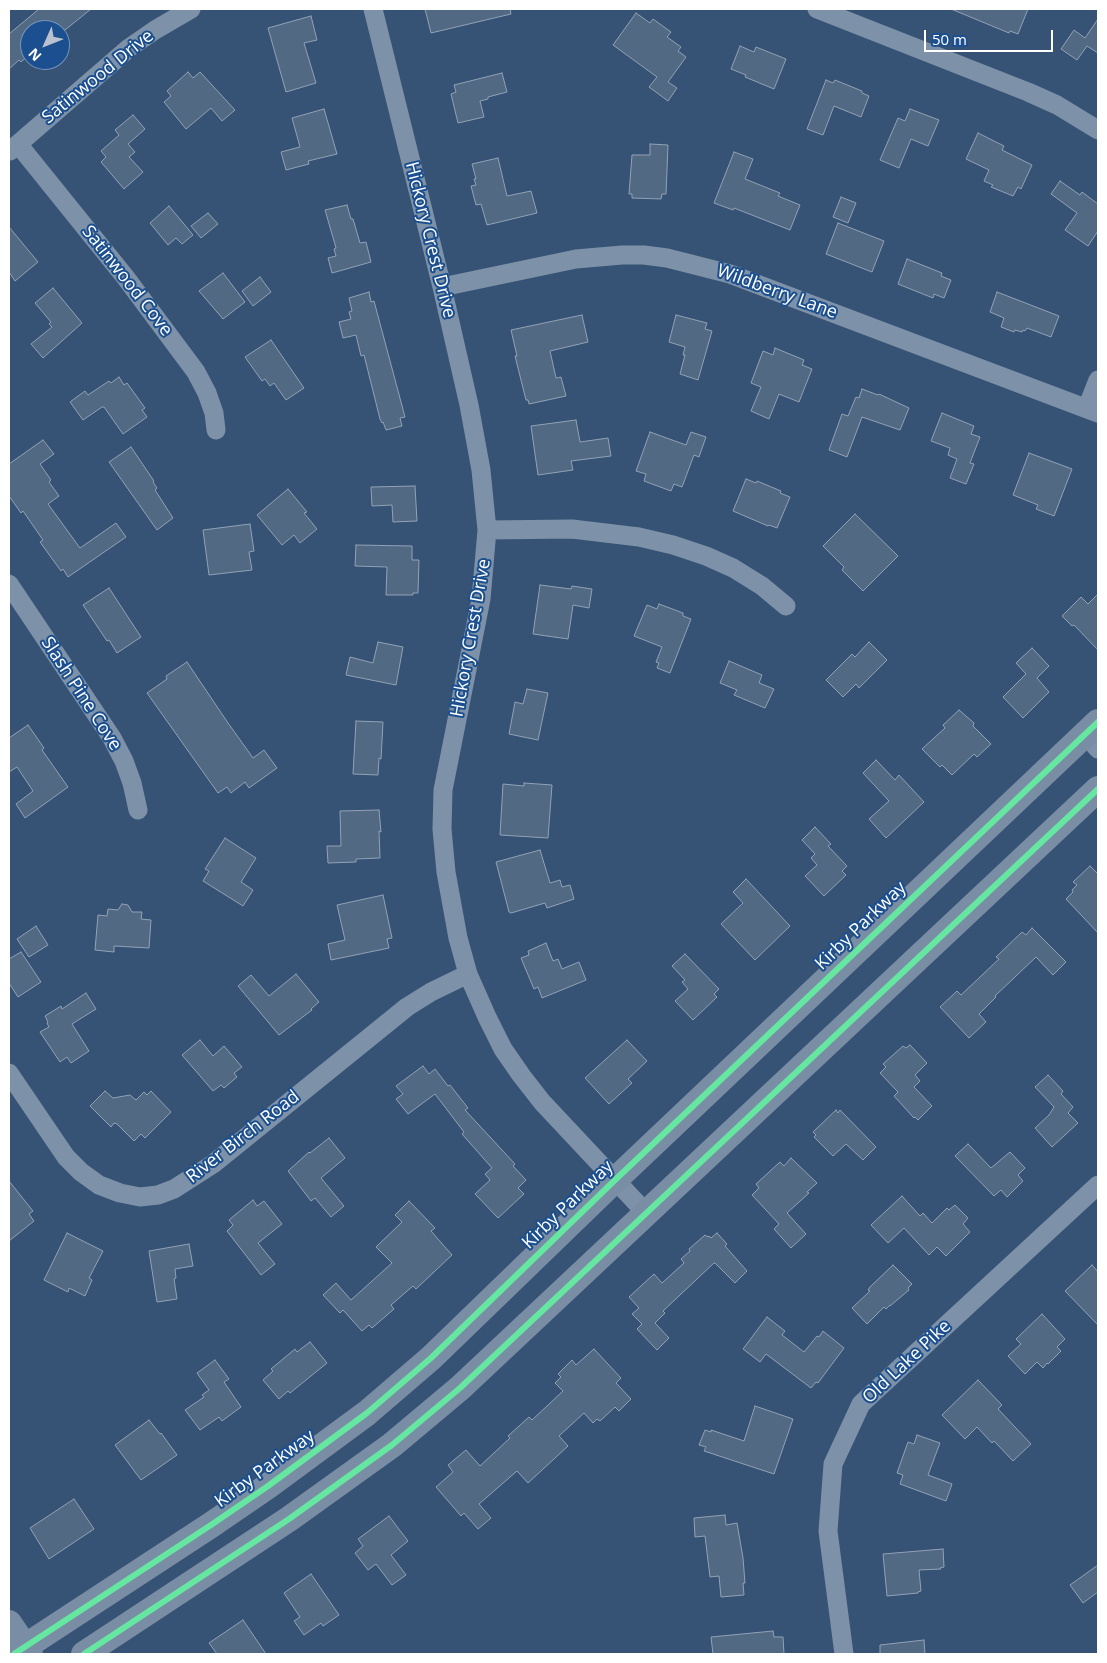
<!DOCTYPE html>
<style>
body{margin:0}
#map{position:relative;width:1107px;height:1663px;overflow:hidden;background:#365274;font-family:"Open Sans",sans-serif}
canvas{display:block}
.frame{position:absolute;inset:0;border:10px solid #fff;pointer-events:none}
.north{position:absolute;left:20px;top:20px;width:50px;height:50px;box-sizing:border-box;background:#1b4f8f;border:1px solid #7695bc;border-radius:50%;rotate:226deg;font-size:14px;font-weight:700;line-height:20px;text-align:center;color:#fff}
.north::after{content:'';display:block;margin:auto;width:18px;height:22px;background:#b9c2ce;clip-path:polygon(50% 0,100% 100%,50% 72%,0 100%)}
.scale{position:absolute;left:924px;top:30px;width:129px;height:22px;box-sizing:border-box;border:2px solid #fff;border-top:0;padding-left:6px;font-size:15px;line-height:18px;white-space:nowrap;color:#fff;-webkit-text-stroke:4px #1b4f8f;paint-order:stroke}
</style>
<div id="map">
<canvas width="1107" height="1663"></canvas>
<div class="frame"></div>
<div class="north">N</div>
<div class="scale">50 m</div>
</div>
<script>
const ctx = document.querySelector('canvas').getContext('2d');
ctx.lineJoin = 'round';
function fillPath(path, color) { ctx.fillStyle = color; ctx.fill(path, 'evenodd'); }
const shape = rows => new Path2D(rows.map(r => 'M' + r).join(''));
function trace(path, color, width, dash) { ctx.strokeStyle = color; ctx.lineWidth = width; ctx.lineCap = dash ? 'butt' : 'round'; ctx.setLineDash(dash || []); ctx.stroke(path); }
function label(font, color, halo, rows, align = 'center') {
  ctx.font = font + ' "Open Sans",sans-serif'; ctx.lineWidth = 4; ctx.setLineDash([]); ctx.textBaseline = 'middle'; ctx.strokeStyle = halo; ctx.fillStyle = color; for (const [text, x, y, turn = 0] of rows) {
    ctx.save(); ctx.translate(x, y); ctx.rotate((+turn || 0) * Math.PI / 180); ctx.textAlign = isNaN(turn) ? turn : align; if (halo) ctx.strokeText(text, 0, 0); ctx.fillText(text, 0, 0); ctx.restore();
  }
}
const building = shape([
 [39,9,91,9,65,30,30,30,30,54,21,62,19,60,9,69,9,34,39,9],
 [425,9,510,9,511,14,431,33,425,9],
 [951,9,1028,9,1018,34,1010,31,1009,33,951,9],
 [636,13,650,23,653,19,671,32,667,37,681,47,678,51,686,57,668,82,677,88,668,101,649,87,657,77,613,45,636,13],
 [311,16,317,40,304,43,316,83,286,92,268,28,311,16],
 [1098,19,1098,53,1087,46,1077,60,1061,49,1074,30,1085,38,1098,19],
 [740,46,754,52,756,47,786,59,774,89,745,77,746,75,731,69,740,46],
 [188,72,193,78,200,72,235,110,222,121,211,108,186,129,164,102,171,96,167,91,188,72],
 [502,73,507,92,488,97,488,99,480,101,484,117,458,123,451,94,456,92,454,85,502,73],
 [826,80,833,83,835,80,862,91,862,93,869,96,861,117,834,106,823,135,807,129,826,80],
 [324,109,337,154,308,161,309,164,286,170,281,152,300,147,292,118,324,109],
 [910,109,939,120,928,146,911,139,899,168,880,160,898,118,905,121,910,109],
 [133,115,145,129,128,144,135,152,129,157,143,172,124,189,101,162,106,157,101,151,119,135,115,130,133,115],
 [978,133,1004,146,1002,150,1032,165,1021,189,1018,187,1013,196,991,187,993,185,984,181,989,170,966,159,978,133],
 [650,144,668,145,666,194,662,194,661,199,632,198,632,194,629,194,632,155,650,155,650,144],
 [734,152,753,159,745,179,780,193,778,196,800,205,790,230,734,208,733,210,714,203,734,152],
 [498,158,507,196,531,191,537,213,487,225,481,204,476,205,471,186,476,185,474,179,476,179,472,164,498,158],
 [1060,181,1080,195,1082,192,1098,204,1098,231,1088,246,1065,230,1077,213,1051,194,1060,181],
 [841,197,856,203,848,223,833,217,841,197],
 [347,205,351,219,353,219,360,243,366,242,371,262,332,273,328,258,336,256,334,249,336,248,325,210,347,205],
 [169,206,193,235,182,244,176,238,168,245,150,223,169,206],
 [208,213,218,224,201,238,191,226,208,213],
 [838,223,884,241,872,272,826,254,838,223],
 [9,227,38,262,15,281,9,272,9,227],
 [907,259,942,273,941,276,951,280,944,298,934,294,933,298,898,284,907,259],
 [223,273,245,302,223,319,199,291,223,273],
 [260,277,271,292,253,306,242,291,260,277],
 [53,288,82,323,43,358,31,344,52,327,49,324,51,322,35,303,53,288],
 [369,292,371,302,374,301,405,417,400,418,402,426,386,430,383,422,382,423,380,419,364,355,361,356,356,335,343,338,339,322,351,319,349,312,352,311,349,298,369,292],
 [997,292,1059,316,1051,337,1027,328,1025,331,1023,330,1022,332,1015,330,1014,332,1001,327,1004,318,990,312,997,292],
 [582,315,588,342,550,351,556,378,561,377,566,396,529,404,528,400,526,400,515,356,517,356,511,330,582,315],
 [676,315,707,323,705,329,712,331,698,380,680,374,685,355,683,355,685,347,669,342,676,315],
 [271,340,304,388,286,400,274,383,270,386,265,379,262,381,245,357,271,340],
 [775,348,804,360,802,365,812,369,799,402,779,394,769,419,751,411,761,387,751,383,763,351,773,355,775,348],
 [119,377,124,385,127,383,145,408,142,410,147,417,123,434,104,407,102,407,83,420,70,402,85,391,88,395,109,381,111,383,119,377],
 [862,389,878,395,879,394,909,408,900,430,862,417,847,457,829,450,842,414,848,416,856,397,859,398,862,389],
 [942,413,974,426,971,434,980,437,970,463,974,464,966,484,950,478,957,459,948,455,950,448,931,441,942,413],
 [576,420,580,442,608,438,611,456,571,461,573,470,538,475,531,426,576,420],
 [650,432,686,445,691,432,706,437,699,457,694,455,682,487,674,484,671,491,644,481,646,474,636,471,650,432],
 [43,440,54,454,40,464,51,480,49,482,59,496,48,504,80,548,116,523,126,537,68,577,63,569,61,571,40,542,43,540,23,511,21,513,9,496,9,464,43,440],
 [131,447,154,481,153,482,157,488,155,490,173,518,157,530,109,462,131,447],
 [1029,453,1072,469,1054,516,1036,509,1038,505,1013,495,1029,453],
 [746,479,756,483,757,481,781,491,780,493,790,497,777,528,769,525,768,526,733,511,746,479],
 [415,486,417,521,393,522,392,505,372,506,371,487,415,486],
 [288,489,307,512,304,513,317,529,300,543,294,535,282,545,257,515,288,489],
 [855,514,898,556,863,591,842,570,844,567,823,546,855,514],
 [250,524,254,551,249,552,252,570,209,575,203,530,250,524],
 [356,545,412,546,412,560,419,560,418,593,413,593,413,595,386,595,387,567,355,566,356,545],
 [540,585,571,589,572,586,592,589,589,608,573,605,568,639,533,634,540,585],
 [109,588,141,637,117,653,109,640,107,641,83,605,109,588],
 [1098,594,1098,650,1074,625,1072,626,1062,616,1081,597,1088,604,1098,594],
 [659,604,683,613,683,616,691,619,670,673,657,668,659,663,656,662,662,647,634,636,647,605,657,609,659,604],
 [378,642,403,647,396,685,346,675,350,657,373,663,378,642],
 [869,642,887,660,859,688,856,684,843,697,826,680,852,654,855,657,869,642],
 [1032,648,1049,666,1037,678,1049,692,1023,718,1003,697,1026,674,1016,663,1032,648],
 [729,661,762,675,759,683,774,689,765,708,734,695,737,690,720,683,729,661],
 [187,662,228,723,253,758,264,750,277,768,249,788,245,782,231,793,227,787,218,793,147,693,167,679,166,676,187,662],
 [527,689,548,693,538,740,509,734,515,702,523,704,527,689],
 [959,710,974,723,973,726,991,744,977,757,974,754,952,775,942,765,940,767,922,749,945,728,943,725,959,710],
 [356,721,383,722,381,759,379,758,378,775,353,774,356,721],
 [28,725,44,748,42,750,68,787,25,818,16,804,33,791,17,767,9,772,9,738,28,725],
 [876,760,895,780,899,775,924,802,886,838,869,819,889,801,863,773,876,760],
 [524,783,552,785,548,838,500,835,503,784,524,786,524,783],
 [379,810,381,832,379,831,380,858,356,859,356,862,328,863,327,846,341,846,340,811,379,810],
 [815,827,831,844,828,846,847,866,842,871,846,875,824,896,805,876,817,865,811,858,815,854,802,840,815,827],
 [225,838,256,858,241,882,253,890,243,906,203,881,209,871,205,869,225,838],
 [540,850,550,883,560,880,562,887,570,885,574,899,547,908,545,903,511,913,509,912,496,862,540,850],
 [1090,866,1098,874,1098,933,1066,899,1073,892,1072,890,1077,885,1073,882,1090,866],
 [746,879,790,926,755,960,721,924,743,903,733,892,746,879],
 [383,895,392,938,387,939,389,948,331,960,328,944,345,940,337,905,383,895],
 [122,904,128,905,132,912,142,912,141,919,151,920,149,948,114,946,114,952,95,950,98,915,107,916,108,909,118,910,122,904],
 [36,926,48,945,29,957,17,939,36,926],
 [1032,928,1066,962,1053,975,1036,957,995,996,996,997,979,1014,986,1022,969,1038,940,1007,957,991,961,995,999,959,996,957,1022,932,1026,935,1032,928],
 [546,943,553,961,558,959,562,969,579,962,586,980,542,998,538,987,534,989,521,958,529,955,528,951,546,943],
 [21,952,41,982,18,997,9,983,9,959,21,952],
 [685,954,719,989,714,994,717,997,693,1020,675,1001,688,989,682,982,685,980,672,966,685,954],
 [296,974,319,1002,311,1009,312,1010,279,1035,238,986,251,975,269,996,296,974],
 [86,993,96,1009,72,1024,89,1051,71,1063,67,1057,60,1062,40,1032,49,1027,47,1023,48,1022,45,1016,61,1006,62,1009,86,993],
 [200,1040,213,1056,224,1046,242,1067,234,1073,237,1077,224,1088,221,1085,213,1091,182,1055,200,1040],
 [627,1040,647,1061,628,1079,632,1083,609,1104,585,1078,627,1040],
 [910,1045,927,1063,915,1075,920,1081,914,1087,932,1106,918,1120,915,1117,914,1118,894,1096,898,1092,880,1073,886,1067,883,1064,903,1046,906,1048,910,1045],
 [423,1066,429,1074,435,1069,448,1086,450,1085,468,1108,465,1110,515,1164,513,1166,526,1180,518,1188,524,1194,498,1218,475,1194,490,1180,485,1174,492,1168,462,1134,464,1132,435,1094,408,1114,396,1099,403,1094,396,1086,423,1066],
 [1048,1075,1063,1091,1061,1094,1073,1107,1068,1113,1078,1123,1052,1147,1035,1128,1049,1115,1054,1107,1035,1087,1048,1075],
 [105,1091,113,1098,130,1095,136,1100,144,1092,147,1095,151,1091,171,1112,145,1138,141,1134,134,1141,117,1124,114,1123,111,1127,90,1106,105,1091],
 [836,1110,838,1113,840,1110,876,1147,863,1160,846,1144,833,1156,814,1137,816,1135,813,1132,836,1110],
 [329,1138,345,1158,321,1178,344,1206,331,1217,315,1198,311,1201,288,1171,309,1152,310,1153,329,1138],
 [968,1144,991,1168,1010,1152,1025,1168,1018,1175,1023,1181,1007,1197,1001,1190,994,1196,955,1156,968,1144],
 [791,1158,817,1183,807,1192,809,1193,787,1213,806,1234,791,1248,774,1229,779,1224,752,1195,759,1188,756,1184,780,1162,784,1166,791,1158],
 [9,1181,33,1211,29,1214,34,1221,9,1241,9,1181],
 [902,1196,920,1216,923,1213,932,1223,947,1208,949,1210,955,1205,968,1218,963,1224,970,1232,946,1256,937,1247,929,1255,904,1228,888,1243,871,1225,902,1196],
 [253,1200,257,1206,264,1201,282,1224,258,1243,275,1264,261,1275,227,1231,233,1225,229,1220,253,1200],
 [409,1201,435,1228,431,1231,452,1255,416,1289,413,1286,391,1305,394,1309,372,1328,369,1325,362,1331,343,1310,340,1313,323,1295,336,1283,351,1300,392,1263,376,1247,402,1222,395,1215,409,1201],
 [67,1233,103,1251,89,1278,92,1280,85,1296,69,1288,68,1292,44,1280,67,1233],
 [717,1233,727,1244,725,1246,733,1255,747,1271,735,1283,715,1263,714,1263,663,1311,665,1313,655,1323,669,1338,657,1350,637,1329,642,1324,632,1314,639,1308,629,1297,654,1274,662,1283,684,1263,681,1259,690,1251,689,1249,705,1235,708,1237,709,1236,711,1238,717,1233],
 [189,1244,193,1266,175,1269,176,1278,174,1279,177,1299,157,1302,149,1251,189,1244],
 [893,1265,912,1284,908,1288,909,1290,890,1306,890,1305,886,1309,884,1307,867,1324,852,1308,870,1291,868,1290,870,1287,893,1265],
 [1092,1265,1098,1272,1098,1325,1065,1291,1092,1265],
 [1042,1314,1065,1339,1057,1347,1061,1351,1048,1364,1047,1363,1043,1368,1037,1362,1025,1374,1008,1356,1021,1344,1016,1339,1042,1314],
 [767,1317,785,1331,782,1335,804,1352,817,1336,819,1337,823,1331,844,1348,818,1383,816,1382,811,1388,766,1354,760,1362,743,1349,767,1317],
 [310,1342,327,1363,290,1393,288,1391,279,1399,263,1380,273,1371,271,1369,295,1349,297,1352,310,1342],
 [594,1349,621,1378,616,1383,631,1399,619,1411,615,1407,600,1421,597,1419,593,1423,584,1413,559,1436,568,1446,528,1483,517,1471,479,1504,491,1518,478,1529,464,1513,461,1516,436,1487,453,1472,448,1465,466,1450,480,1466,510,1438,508,1436,529,1417,532,1420,563,1391,555,1383,561,1377,558,1374,572,1360,576,1365,594,1349],
 [215,1360,229,1379,224,1382,241,1407,222,1421,219,1417,200,1430,185,1410,204,1397,202,1395,209,1390,197,1373,215,1360],
 [978,1380,1002,1405,998,1409,1031,1444,1013,1461,994,1441,992,1443,977,1427,965,1439,942,1415,978,1380],
 [755,1406,793,1419,774,1474,704,1451,706,1447,699,1445,705,1430,711,1432,711,1430,744,1441,755,1406],
 [149,1420,160,1434,161,1433,177,1455,141,1480,115,1445,149,1420],
 [917,1435,940,1443,928,1475,952,1484,946,1501,900,1484,903,1475,897,1473,908,1442,914,1444,917,1435],
 [74,1499,94,1529,49,1559,30,1528,74,1499],
 [725,1515,726,1525,737,1523,743,1558,745,1583,743,1583,744,1595,721,1597,719,1576,710,1577,705,1536,695,1537,694,1518,725,1515],
 [389,1516,408,1541,391,1555,406,1575,392,1585,376,1564,368,1570,355,1553,363,1546,358,1539,389,1516],
 [943,1549,944,1567,940,1568,941,1569,919,1570,921,1591,918,1592,918,1593,887,1596,883,1554,943,1549],
 [1098,1565,1098,1592,1083,1603,1070,1585,1098,1565],
 [311,1574,339,1615,323,1626,321,1623,304,1635,294,1621,300,1617,284,1593,311,1574],
 [243,1620,266,1654,217,1654,209,1643,243,1620],
 [773,1631,774,1637,783,1637,784,1654,713,1654,711,1637,773,1631],
 [924,1640,925,1654,880,1654,880,1645,924,1640]
]);
const minor = shape([
 [373,9,442,287,469,405,481,470,487,530,481,599,443,790,442,829,446,872,458,938,468,974,487,1017,503,1049,521,1075,542,1102,647,1214],
 [817,9,1028,92,1057,105,1098,130],
 [18,144,126,278,196,372,207,393,214,413,216,430],
 [10,151,129,48,155,30,191,9],
 [442,287,576,259,622,255,644,255,667,258,730,274,1098,413],
 [1087,408,1098,380],
 [487,530,572,529,639,537,673,545,706,556,733,568,762,586,786,606],
 [9,584,112,738,124,761,132,783,138,810],
 [1085,734,1098,749],
 [9,1073,66,1157,81,1172,99,1185,120,1193,140,1197,158,1195,174,1189,213,1164,407,1007,431,992,468,974],
 [844,1654,828,1531,833,1464,861,1404,1098,1185]
]);
const secondary = shape([
 [9,1623,30,1654],
 [14,1654,211,1525,268,1486,367,1413,431,1358,615,1180,1098,722],
 [84,1654,289,1519,392,1445,460,1388,1098,789]
]);
const cycleway = shape([
 [14,1654,211,1525,268,1486,367,1413,431,1358,615,1180,1098,722],
 [84,1654,289,1519,392,1445,460,1388,1098,789]
]);
const streetNames = [
 ["Satinwood Drive",98,77,-39],
 ["Hickory Crest Drive",430,240,76],
 ["Satinwood Cove",127,281,52],
 ["Wildberry Lane",777,292,20],
 ["Hickory Crest Drive",471,638,-80],
 ["Slash Pine Cove",81,694,57],
 ["Kirby Parkway",861,926,-44],
 ["River Birch Road",243,1137,-38],
 ["Kirby Parkway",568,1205,-44],
 ["Old Lake Pike",907,1362,-43],
 ["Kirby Parkway",265,1469,-36]
];
fillPath(building, '#526984');
trace(building, '#92a2b6', 1);
trace(minor, '#7d92a8', 19);
trace(secondary, '#798da4', 26);
trace(cycleway, '#66e7a1', 6);
label('18px', '#fff', '#1b4f8f', streetNames);
</script>
